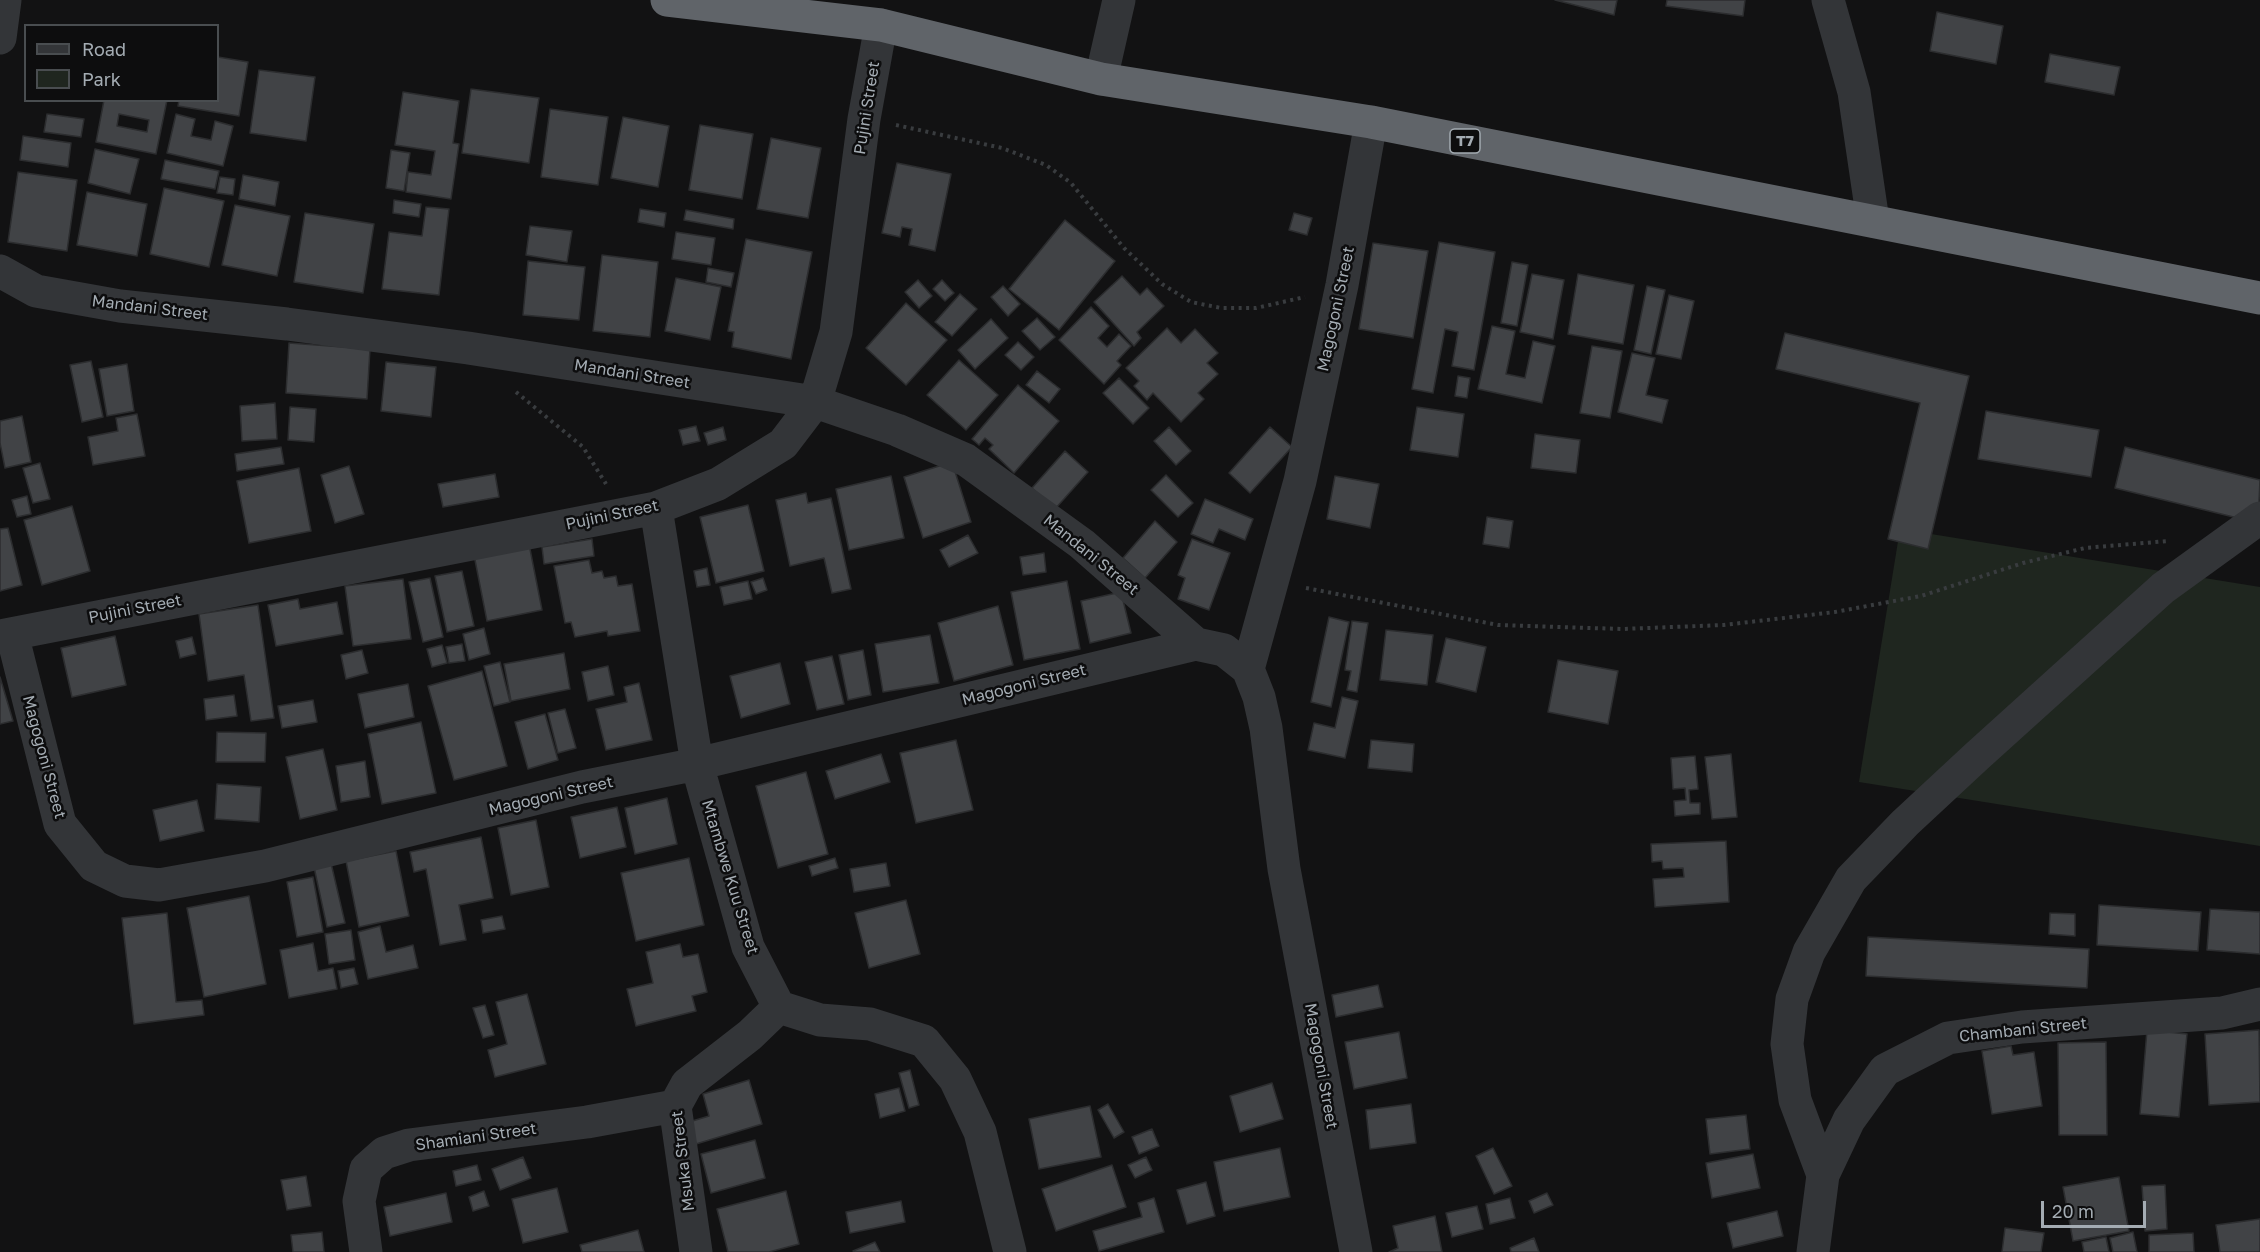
<!DOCTYPE html>
<style>
body{margin:0}
#map{position:relative;width:2260px;height:1252px;overflow:hidden;background:#121213;font-family:"Golos Text",sans-serif}
canvas{display:block}
.legend{position:absolute;left:24px;top:24px;width:195px;height:78px;box-sizing:border-box;background:#0d0d0e;border:2px solid #494d50;margin:0;padding:8px 10px;list-style:none;font-size:18px;color:#a4acb3}
.legend li{display:flex;align-items:center;gap:12px;height:30px}
.legend b{width:30px;border:2px solid #494d50}
.scale{position:absolute;left:2041px;top:1201px;width:105px;height:27px;box-sizing:border-box;border:3px solid #a4acb3;border-top:0;padding-left:8px;font-size:18px;line-height:21px;white-space:nowrap;color:#a4acb3;-webkit-text-stroke:4px #0d0d0e;paint-order:stroke}
</style>
<div id="map">
<canvas width="2260" height="1252"></canvas>
<ul class="legend">
<li><b style="height:8px;background:#333538"></b>Road</li>
<li><b style="height:16px;background:#1f261f"></b>Park</li>
</ul>
<div class="scale">20 m</div>
</div>
<script>
const ctx = document.querySelector('canvas').getContext('2d');
ctx.lineJoin = 'round';
function fillPath(path, color) { ctx.fillStyle = color; ctx.fill(path, 'evenodd'); }
const shape = rows => new Path2D(rows.map(r => 'M' + r).join(''));
function trace(path, color, width, dash) { ctx.strokeStyle = color; ctx.lineWidth = width; ctx.lineCap = dash ? 'butt' : 'round'; ctx.setLineDash(dash || []); ctx.stroke(path); }
function label(font, color, halo, rows, align = 'center') {
  ctx.font = font + ' "Golos Text",sans-serif'; ctx.lineWidth = 5; ctx.setLineDash([]); ctx.textBaseline = 'middle'; ctx.strokeStyle = halo; ctx.fillStyle = color; for (const [text, x, y, turn = 0] of rows) {
    ctx.save(); ctx.translate(x, y); ctx.rotate((+turn || 0) * Math.PI / 180); ctx.textAlign = isNaN(turn) ? turn : align; if (halo) ctx.strokeText(text, 0, 0); ctx.fillText(text, 0, 0); ctx.restore();
  }
}
const green = shape([
 [1900,529,2260,587,2260,846,1859,782]
]);
const building = shape([
 [1555,0,1617,0,1614,15,1555,0],
 [1667,0,1745,0,1743,16,1666,6,1667,0],
 [1937,12,2003,26,1996,64,1930,51,1937,12],
 [2050,54,2120,67,2114,95,2045,82,2050,54],
 [218,57,248,62,239,116,178,106,179,100,218,100,218,57],
 [259,70,315,77,306,141,250,133,259,70],
 [471,89,539,98,529,163,462,153,471,89],
 [403,92,459,101,453,143,459,144,451,199,406,192,408,172,431,175,435,151,395,145,403,92],
 [104,100,167,100,156,154,96,142,104,100],
 [119,114,149,120,147,132,117,126,119,114],
 [550,109,608,117,598,185,541,177,550,109],
 [47,114,84,119,81,137,44,132,47,114],
 [176,114,195,119,191,136,211,140,215,121,233,126,223,166,167,153,176,114],
 [623,117,669,126,658,187,611,178,623,117],
 [700,125,753,134,742,199,689,190,700,125],
 [23,136,71,143,68,167,20,160,23,136],
 [771,138,821,148,808,218,757,209,771,138],
 [95,149,139,159,130,194,88,183,95,149],
 [391,150,410,153,404,191,386,188,391,150],
 [165,160,219,171,215,189,161,179,165,160],
 [897,163,951,174,935,251,909,245,912,229,902,227,900,237,882,233,897,163],
 [18,172,77,180,67,251,8,242,18,172],
 [243,175,279,182,275,206,239,199,243,175],
 [220,177,235,179,233,195,217,193,220,177],
 [164,188,224,201,209,267,150,254,164,188],
 [87,192,147,204,137,256,77,245,87,192],
 [394,200,421,204,419,217,393,213,394,200],
 [235,205,290,216,277,276,222,265,235,205],
 [426,207,449,209,439,295,382,289,389,232,422,236,426,207],
 [640,209,666,213,664,227,638,222,640,209],
 [686,210,734,219,733,229,684,220,686,210],
 [305,213,374,224,363,293,294,282,305,213],
 [1294,213,1312,218,1307,235,1289,230,1294,213],
 [1065,220,1115,261,1059,330,1009,289,1065,220],
 [530,226,572,231,567,262,526,255,530,226],
 [676,232,715,238,711,265,672,259,676,232],
 [746,239,812,252,791,359,732,347,734,332,728,331,746,239],
 [1439,242,1495,252,1474,370,1452,366,1458,332,1445,329,1433,393,1412,389,1439,242],
 [1373,243,1428,251,1413,338,1359,329,1373,243],
 [602,255,658,262,650,337,593,331,602,255],
 [528,261,585,267,579,320,523,315,528,261],
 [1512,262,1528,265,1517,326,1501,323,1512,262],
 [708,268,734,273,731,287,706,282,708,268],
 [1532,274,1564,280,1553,339,1520,332,1532,274],
 [1578,274,1634,285,1623,344,1568,334,1578,274],
 [1122,276,1140,295,1147,288,1164,306,1137,332,1141,338,1134,346,1094,302,1122,276],
 [676,278,721,287,710,340,665,331,676,278],
 [918,280,932,296,919,308,905,292,918,280],
 [942,280,954,293,945,301,933,289,942,280],
 [1003,286,1020,304,1008,316,991,297,1003,286],
 [1647,286,1665,290,1651,354,1634,350,1647,286],
 [960,294,977,309,952,336,935,322,960,294],
 [1669,295,1694,301,1681,359,1656,354,1669,295],
 [906,303,947,340,906,385,866,348,906,303],
 [1091,307,1109,326,1098,338,1107,347,1119,334,1131,346,1117,361,1121,365,1104,384,1059,340,1091,307],
 [1037,318,1055,337,1040,350,1022,331,1037,318],
 [991,319,1008,338,975,369,958,350,991,319],
 [1492,326,1515,331,1506,374,1525,378,1533,341,1555,346,1542,403,1478,389,1492,326],
 [1167,328,1181,343,1195,329,1218,353,1207,363,1218,374,1198,393,1204,399,1181,422,1153,393,1147,400,1134,386,1139,381,1126,368,1167,328],
 [1785,333,1969,376,1928,549,1888,539,1920,403,1776,369,1785,333],
 [1018,342,1034,357,1021,370,1005,355,1018,342],
 [289,343,370,349,367,399,286,393,289,343],
 [1592,346,1622,351,1610,418,1580,413,1592,346],
 [1632,353,1655,358,1646,395,1668,400,1662,423,1618,412,1632,353],
 [959,360,998,395,966,430,927,395,959,360],
 [91,361,103,417,82,422,70,365,91,361],
 [386,362,436,367,431,417,381,411,386,362],
 [127,364,134,411,107,416,99,369,127,364],
 [1037,371,1060,389,1049,403,1026,385,1037,371],
 [1458,376,1470,378,1467,398,1455,396,1458,376],
 [1119,378,1149,408,1133,424,1103,393,1119,378],
 [1018,385,1059,421,1014,473,989,449,993,445,985,438,979,445,972,439,1018,385],
 [275,403,277,439,242,441,240,406,275,403],
 [290,407,316,409,314,442,288,440,290,407],
 [1417,407,1464,414,1458,457,1410,450,1417,407],
 [1986,411,2099,430,2091,477,1978,459,1986,411],
 [137,414,145,456,93,465,88,437,118,431,116,418,137,414],
 [22,416,31,462,5,468,0,443,0,421,22,416],
 [696,426,700,441,683,445,679,430,696,426],
 [723,427,726,440,708,445,704,433,723,427],
 [1169,427,1191,451,1176,465,1154,441,1169,427],
 [1270,427,1292,447,1250,493,1229,473,1270,427],
 [1535,434,1580,440,1576,473,1531,468,1535,434],
 [281,447,284,464,237,471,235,454,281,447],
 [2125,447,2260,480,2258,523,2115,488,2125,447],
 [1065,451,1088,472,1055,509,1032,488,1065,451],
 [952,462,971,522,923,538,904,477,952,462],
 [40,463,50,499,33,503,23,468,40,463],
 [349,466,364,514,335,523,321,475,349,466],
 [299,468,311,531,249,543,237,481,299,468],
 [495,474,499,497,443,507,438,484,495,474],
 [1166,475,1193,503,1178,517,1151,490,1166,475],
 [891,476,904,538,849,550,836,489,891,476],
 [1335,476,1379,484,1370,528,1327,519,1335,476],
 [806,493,808,503,831,498,851,589,832,593,824,558,790,566,776,500,806,493],
 [27,496,31,514,17,517,12,500,27,496],
 [1205,499,1253,519,1245,540,1219,529,1213,543,1191,534,1205,499],
 [748,505,764,571,716,583,700,517,748,505],
 [72,506,90,571,42,585,24,520,72,506],
 [1487,517,1513,521,1509,548,1483,544,1487,517],
 [1155,521,1177,542,1145,578,1123,558,1155,521],
 [8,528,22,585,0,591,0,529,8,528],
 [968,535,978,553,949,567,940,550,968,535],
 [592,539,594,556,544,564,542,547,592,539],
 [1192,539,1230,553,1209,610,1178,599,1185,578,1178,575,1192,539],
 [529,544,542,610,487,621,474,555,529,544],
 [1044,553,1046,572,1023,575,1020,557,1044,553],
 [589,560,592,573,602,571,604,578,616,576,618,586,632,584,640,631,608,636,607,631,575,637,571,622,565,623,554,566,589,560],
 [707,568,710,585,697,587,694,571,707,568],
 [462,571,474,626,447,632,435,576,462,571],
 [430,578,443,637,423,642,409,582,430,578],
 [763,578,767,590,756,594,751,582,763,578],
 [403,579,411,639,353,646,345,586,403,579],
 [748,581,752,599,724,605,720,587,748,581],
 [1067,581,1080,649,1024,660,1011,592,1067,581],
 [1121,592,1131,633,1090,643,1081,601,1121,592],
 [298,599,300,609,337,602,343,634,276,646,268,605,298,599],
 [258,605,274,718,251,721,244,675,208,681,199,614,258,605],
 [998,606,1013,665,954,681,938,623,998,606],
 [1329,617,1349,622,1331,707,1311,702,1329,617],
 [1352,621,1368,623,1357,692,1347,690,1351,671,1345,670,1352,621],
 [484,628,490,654,469,660,463,634,484,628],
 [1386,630,1433,635,1427,685,1380,680,1386,630],
 [930,635,939,683,883,692,875,644,930,635],
 [115,636,126,685,72,697,61,648,115,636],
 [192,637,196,654,180,658,176,641,192,637],
 [1446,638,1486,647,1476,692,1436,682,1446,638],
 [462,644,465,661,449,663,446,647,462,644],
 [442,645,447,663,432,667,427,649,442,645],
 [362,650,368,673,346,679,341,655,362,650],
 [863,650,871,695,848,700,839,655,863,650],
 [564,653,570,689,511,701,504,664,564,653],
 [832,656,844,704,817,710,805,662,832,656],
 [1558,660,1618,671,1608,724,1548,712,1558,660],
 [500,662,510,702,494,706,484,666,500,662],
 [780,663,790,704,741,718,730,676,780,663],
 [608,666,614,695,588,701,582,672,608,666],
 [482,671,507,766,454,780,428,686,482,671],
 [0,677,13,721,0,724,0,677],
 [639,683,652,740,606,750,596,709,627,702,624,687,639,683],
 [408,684,414,717,365,728,358,694,408,684],
 [234,695,237,716,206,720,204,699,234,695],
 [1342,697,1358,701,1345,758,1308,750,1314,723,1335,728,1342,697],
 [313,700,317,722,282,728,278,706,313,700],
 [565,709,576,748,558,753,548,713,565,709],
 [545,714,558,760,528,769,515,722,545,714],
 [421,722,436,793,382,804,368,734,421,722],
 [217,732,266,733,265,762,216,762,217,732],
 [956,740,973,810,916,823,900,753,956,740],
 [1371,740,1414,744,1412,772,1368,768,1371,740],
 [323,749,337,810,300,819,286,757,323,749],
 [881,754,890,782,835,799,826,771,881,754],
 [1731,754,1737,817,1712,819,1705,757,1731,754],
 [1695,756,1698,789,1689,790,1690,803,1700,803,1700,814,1675,816,1674,801,1686,800,1685,788,1673,789,1671,758,1695,756],
 [365,761,370,797,341,802,336,766,365,761],
 [806,772,828,854,778,868,756,786,806,772],
 [217,784,261,787,259,822,215,819,217,784],
 [667,798,677,844,635,854,625,808,667,798],
 [197,800,204,831,160,841,153,810,197,800],
 [617,807,626,847,580,858,571,817,617,807],
 [536,820,549,887,511,895,498,828,536,820],
 [481,837,493,898,459,905,466,940,440,945,426,869,414,872,410,852,481,837],
 [1726,841,1729,902,1655,907,1653,879,1684,877,1683,868,1663,869,1662,861,1652,862,1651,844,1726,841],
 [396,851,409,916,359,927,346,861,396,851],
 [689,858,704,925,636,941,621,873,689,858],
 [835,858,838,868,812,876,809,866,835,858],
 [331,863,345,923,327,927,314,867,331,863],
 [886,863,890,886,854,892,850,869,886,863],
 [313,877,323,932,297,937,287,882,313,877],
 [249,896,266,984,204,997,187,908,249,896],
 [906,900,920,954,869,968,855,913,906,900],
 [2099,905,2201,912,2198,951,2097,945,2099,905],
 [2210,909,2260,912,2260,954,2207,950,2210,909],
 [167,913,176,1002,202,1000,204,1015,134,1024,122,918,167,913],
 [2050,913,2075,914,2075,936,2049,934,2050,913],
 [502,916,505,929,483,933,481,920,502,916],
 [380,926,386,952,413,945,418,968,368,979,358,932,380,926],
 [351,930,355,960,329,964,325,934,351,930],
 [1868,937,2089,949,2087,988,1866,976,1868,937],
 [313,943,318,971,333,968,337,989,289,998,280,950,313,943],
 [680,944,683,957,698,954,707,992,692,996,696,1011,636,1026,627,989,653,983,646,952,680,944],
 [354,968,358,984,341,988,338,971,354,968],
 [1378,985,1383,1007,1336,1017,1332,995,1378,985],
 [527,994,546,1064,495,1077,488,1050,507,1044,496,1002,527,994],
 [485,1005,494,1035,483,1038,473,1008,485,1005],
 [2147,1030,2187,1034,2179,1117,2140,1114,2147,1030],
 [2259,1030,2260,1102,2209,1105,2205,1034,2259,1030],
 [1399,1032,1407,1078,1354,1089,1345,1042,1399,1032],
 [2106,1042,2107,1135,2059,1135,2058,1043,2106,1042],
 [2011,1046,2013,1055,2034,1052,2042,1106,1992,1114,1982,1051,2011,1046],
 [910,1070,919,1105,909,1108,899,1073,910,1070],
 [749,1080,762,1124,696,1144,689,1122,709,1116,703,1094,749,1080],
 [1272,1083,1283,1119,1240,1132,1230,1096,1272,1083],
 [899,1088,905,1111,880,1118,875,1094,899,1088],
 [1108,1104,1124,1132,1114,1138,1098,1110,1108,1104],
 [1411,1104,1416,1143,1370,1149,1366,1110,1411,1104],
 [1090,1106,1101,1157,1039,1169,1029,1119,1090,1106],
 [1746,1115,1750,1149,1710,1154,1706,1119,1746,1115],
 [1152,1129,1159,1146,1139,1154,1132,1137,1152,1129],
 [755,1140,765,1178,711,1193,701,1154,755,1140],
 [1280,1148,1290,1197,1224,1211,1214,1162,1280,1148],
 [1493,1148,1512,1186,1494,1194,1476,1156,1493,1148],
 [1753,1154,1760,1188,1712,1198,1706,1163,1753,1154],
 [523,1157,531,1178,500,1190,492,1169,523,1157],
 [1146,1157,1152,1170,1135,1178,1128,1165,1146,1157],
 [477,1165,481,1180,456,1186,453,1171,477,1165],
 [1112,1165,1126,1207,1056,1231,1042,1189,1112,1165],
 [306,1176,311,1206,287,1210,281,1180,306,1176],
 [2119,1177,2129,1231,2073,1241,2063,1187,2119,1177],
 [1206,1182,1215,1216,1187,1224,1177,1190,1206,1182],
 [2165,1185,2167,1229,2145,1231,2142,1186,2165,1185],
 [557,1188,568,1232,523,1243,512,1199,557,1188],
 [484,1191,489,1206,473,1211,469,1197,484,1191],
 [786,1191,799,1244,769,1252,728,1252,717,1209,786,1191],
 [446,1193,452,1222,390,1236,384,1207,446,1193],
 [1547,1193,1553,1205,1534,1213,1529,1201,1547,1193],
 [1154,1198,1164,1232,1099,1251,1093,1231,1142,1217,1138,1203,1154,1198],
 [1510,1198,1515,1218,1490,1224,1486,1204,1510,1198],
 [901,1201,905,1222,850,1233,846,1212,901,1201],
 [1477,1206,1483,1229,1452,1237,1446,1213,1477,1206],
 [1777,1211,1783,1236,1733,1248,1727,1223,1777,1211],
 [1435,1216,1442,1252,1389,1252,1398,1248,1393,1226,1435,1216],
 [2260,1219,2260,1252,2220,1252,2216,1225,2260,1219],
 [2005,1228,2044,1233,2041,1252,2002,1252,2005,1228],
 [638,1230,644,1252,582,1252,580,1245,638,1230],
 [322,1232,324,1252,293,1252,291,1235,322,1232],
 [2133,1232,2137,1252,2113,1252,2110,1238,2133,1232],
 [2193,1233,2194,1252,2149,1252,2149,1235,2193,1233],
 [2106,1237,2109,1252,2084,1252,2082,1242,2106,1237],
 [1534,1238,1539,1252,1511,1252,1510,1248,1534,1238],
 [875,1242,880,1252,854,1252,853,1251,875,1242]
]);
const path = shape([
 [896,125,1002,148,1046,165,1071,183,1124,248,1162,284,1191,302,1221,308,1256,308,1305,297],
 [516,392,583,447,606,484],
 [1306,588,1498,625,1622,629,1724,625,1835,612,1921,596,2023,563,2085,548,2168,541]
]);
const minor = shape([
 [1828,0,1854,92,1873,221],
 [0,38,5,0],
 [1101,79,1119,0],
 [0,271,36,291,120,306,287,324,468,348,815,402,897,430,966,460,1082,544,1196,644],
 [656,508,697,764,748,947,779,1007,820,1020,870,1024,924,1041,955,1079,980,1132,1010,1252],
 [12,634,60,824,94,866,125,881,159,885,265,866,582,787,697,764,1196,644,1224,650,1248,669,1259,697,1266,728,1284,869,1356,1252],
 [0,636,656,508,718,484,783,444,815,402,836,332,864,119,881,25],
 [1248,669,1300,481,1342,285,1371,122],
 [1823,1175,1795,1100,1787,1044,1792,999,1809,952,1851,879,1905,823,1976,757,2163,588,2260,518],
 [366,1252,359,1201,366,1169,384,1153,409,1145,587,1122,675,1106],
 [696,1252,675,1106,687,1084,750,1035,779,1007],
 [1813,1252,1823,1175,1849,1120,1885,1070,1948,1038,2022,1027,2222,1013,2260,1004]
]);
const highway = shape([
 [667,0,881,25,1101,79,1371,122,2260,298]
]);
const shields = [
 [1465,141,30]
];
const shieldNames = [
 ["T7",1465,141]
];
const streetNames = [
 ["Pujini Street",867,108,-81],
 ["Mandani Street",150,308,7],
 ["Magogoni Street",1336,309,-78],
 ["Mandani Street",632,374,9],
 ["Pujini Street",612,515,-12],
 ["Mandani Street",1091,555,39],
 ["Pujini Street",135,609,-11],
 ["Magogoni Street",1024,685,-14],
 ["Magogoni Street",44,757,75],
 ["Magogoni Street",551,796,-13],
 ["Mtambwe Kuu Street",730,877,73],
 ["Chambani Street",2023,1030,-6],
 ["Magogoni Street",1321,1066,80],
 ["Shamiani Street",476,1137,-8],
 ["Msuka Street",683,1161,-97]
];
fillPath(green, '#1f261f');
fillPath(building, '#414346');
trace(building, '#2c2d2f', 1.5);
trace(path, '#393c3f', 4, [3, 4.5]);
trace(minor, '#333538', 33);
trace(highway, '#606469', 33);
for (const [x, y, w] of shields) { const box = new Path2D(); box.roundRect(x - w / 2, y - 12, w, 24, 4.5); ctx.fillStyle = '#0d0d0e'; ctx.fill(box); trace(box, '#a4acb3', 1.5); }
label('bold 15px', '#a4acb3', null, shieldNames);
label('16px', '#a4acb3', '#0d0d0e', streetNames);
</script>
